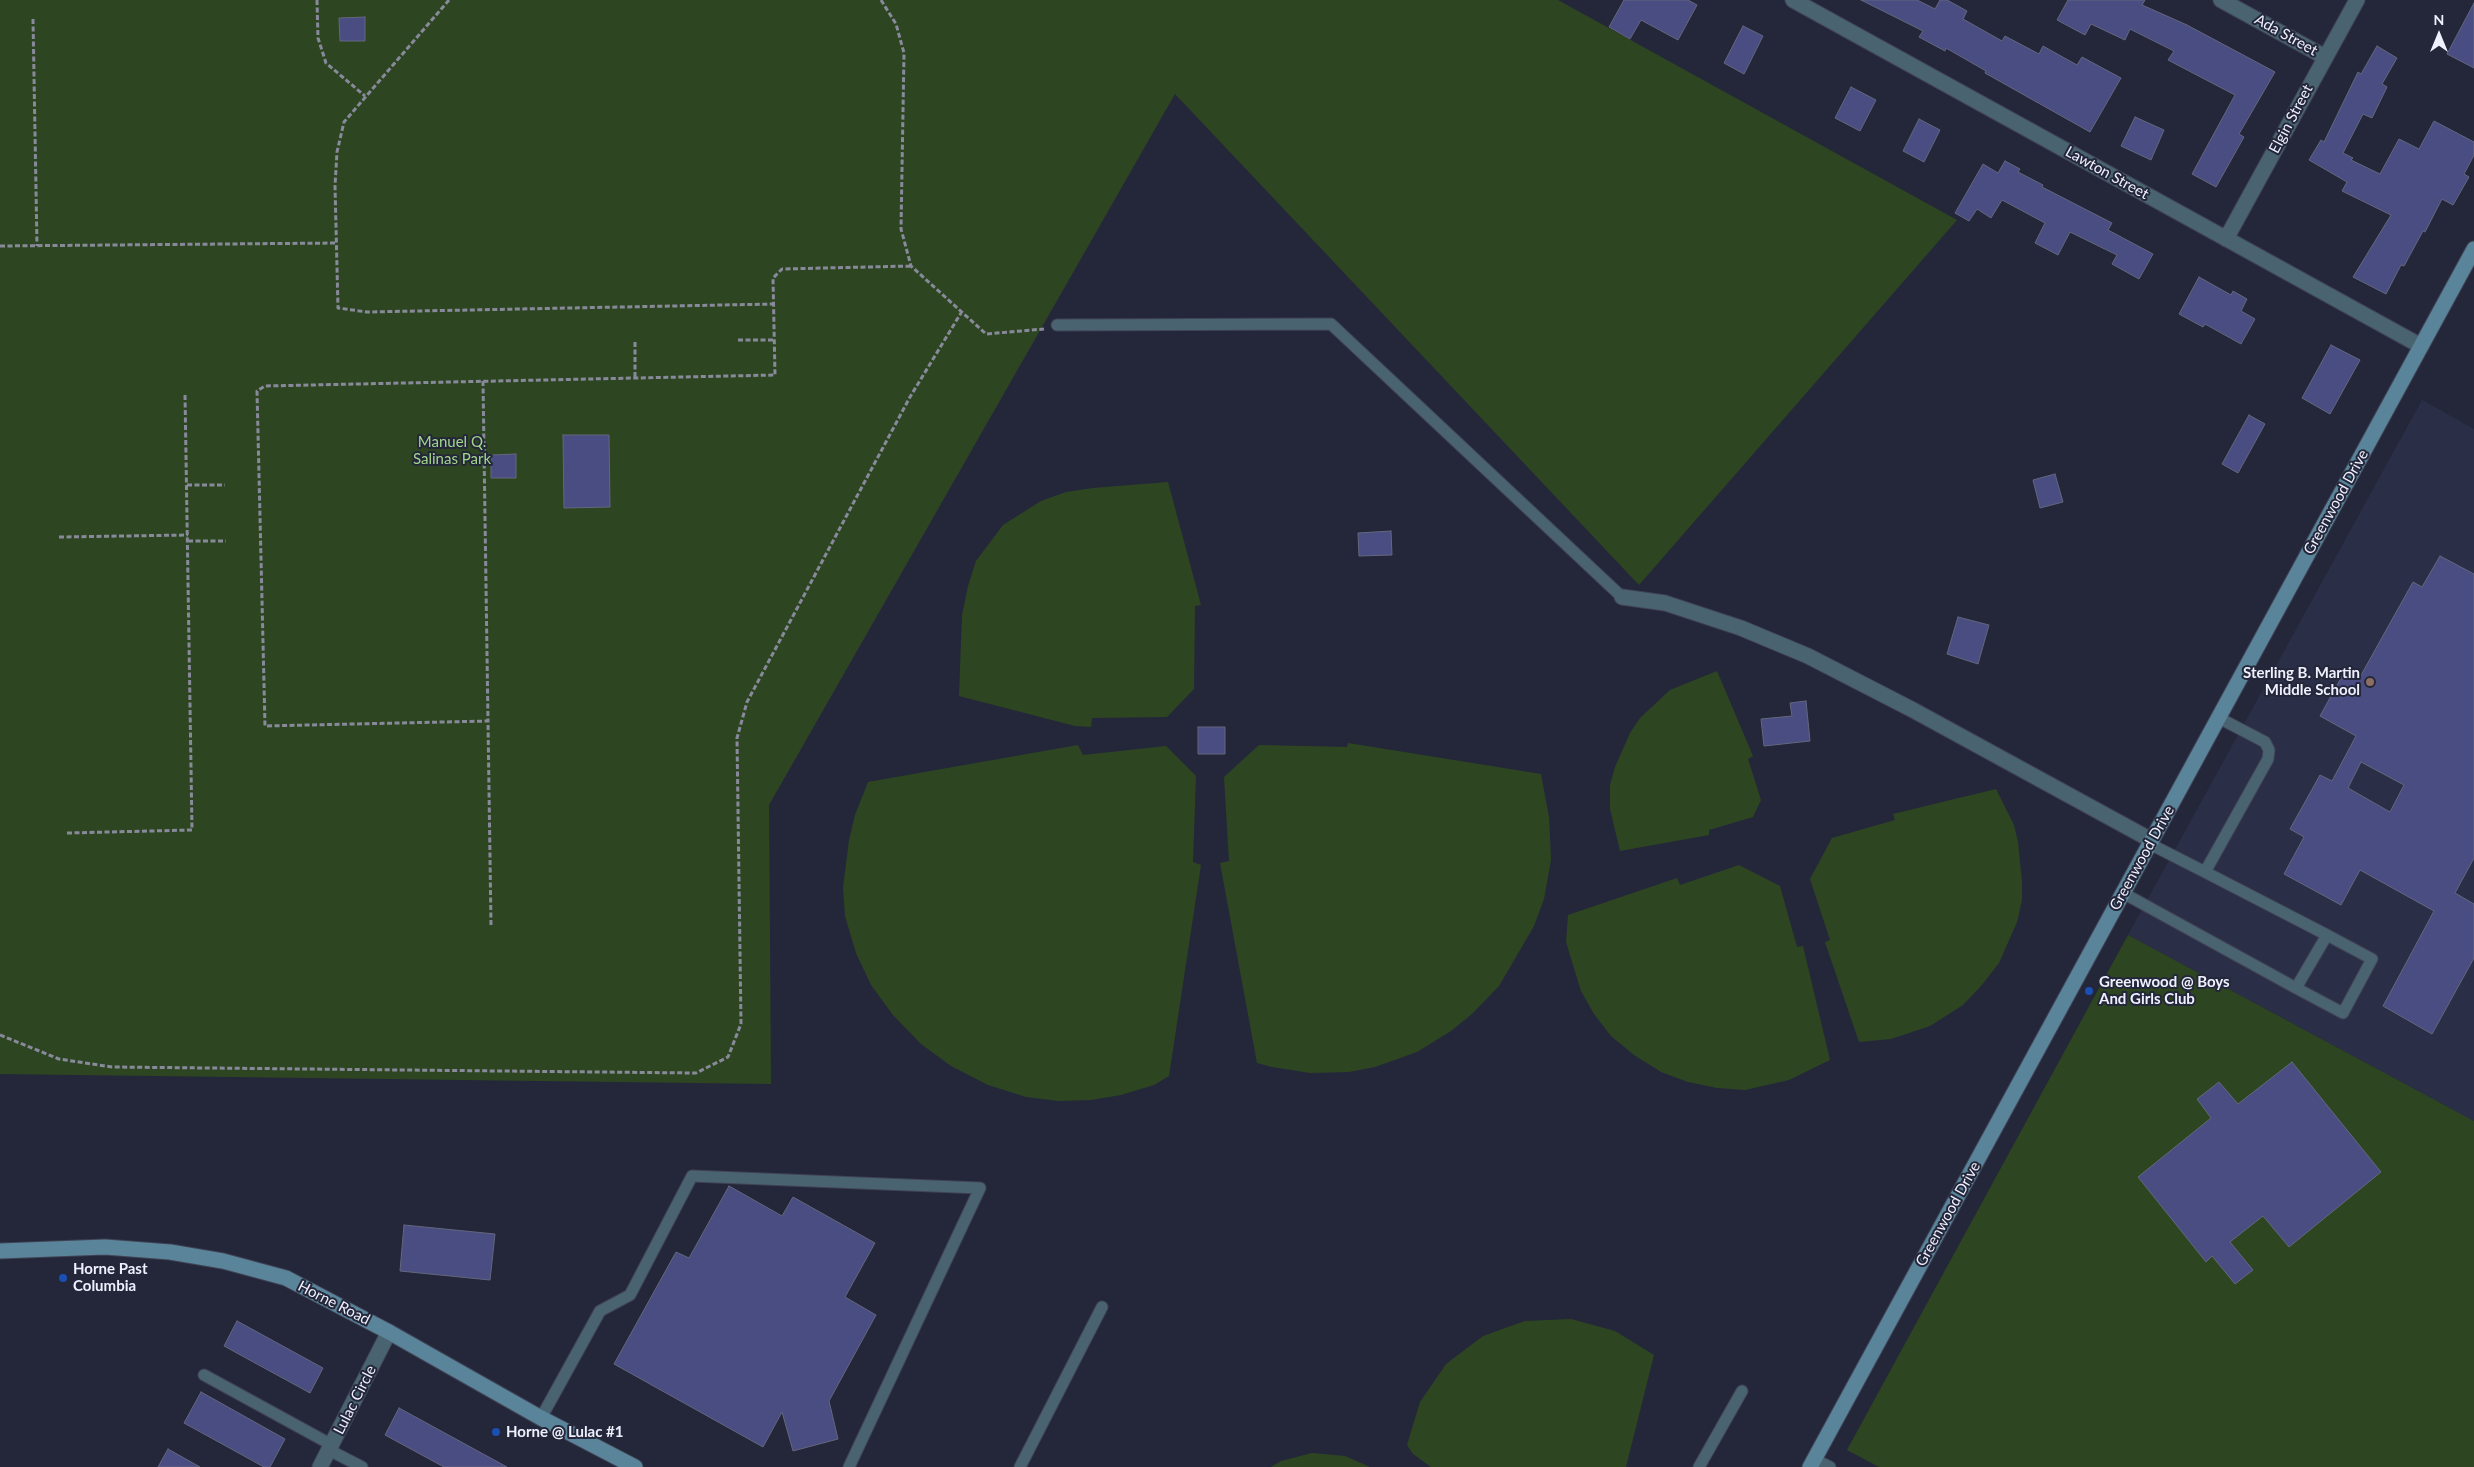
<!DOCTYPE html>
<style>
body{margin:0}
#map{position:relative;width:2474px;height:1467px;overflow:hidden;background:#24273a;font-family:Lato,sans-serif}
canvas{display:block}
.north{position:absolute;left:2414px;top:10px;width:50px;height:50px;-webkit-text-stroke:4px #24273a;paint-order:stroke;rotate:0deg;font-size:14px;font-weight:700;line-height:20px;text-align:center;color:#eef0fe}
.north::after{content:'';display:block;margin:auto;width:18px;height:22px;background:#eef0fe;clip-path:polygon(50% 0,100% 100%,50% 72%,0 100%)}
</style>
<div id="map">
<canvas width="2474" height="1467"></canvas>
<div class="north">N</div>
</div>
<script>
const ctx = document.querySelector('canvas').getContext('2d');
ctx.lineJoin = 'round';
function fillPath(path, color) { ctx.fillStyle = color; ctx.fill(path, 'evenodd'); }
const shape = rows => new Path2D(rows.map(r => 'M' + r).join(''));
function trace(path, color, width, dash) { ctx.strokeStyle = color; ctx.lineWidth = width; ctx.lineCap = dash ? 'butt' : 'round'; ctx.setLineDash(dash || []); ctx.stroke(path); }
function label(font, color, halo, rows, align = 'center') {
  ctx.font = font + ' Lato,sans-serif'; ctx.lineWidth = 4; ctx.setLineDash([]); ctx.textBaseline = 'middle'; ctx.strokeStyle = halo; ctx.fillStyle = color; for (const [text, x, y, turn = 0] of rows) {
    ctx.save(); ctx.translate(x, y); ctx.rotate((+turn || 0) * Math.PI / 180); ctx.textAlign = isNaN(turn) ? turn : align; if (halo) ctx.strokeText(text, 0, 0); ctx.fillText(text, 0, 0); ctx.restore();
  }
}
const built = shape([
 [2422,400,2474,429,2474,1121,2128,935]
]);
const green = shape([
 [0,0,1558,0,1957,220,1639,585,1175,94,769,805,771,1084,0,1074],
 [1168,482,1201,605,1195,606,1194,689,1167,717,1092,718,1091,727,1075,726,959,696,962,615,968,586,976,561,1003,525,1041,501,1066,492,1093,488],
 [1717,671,1753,756,1748,759,1761,800,1753,817,1709,830,1709,835,1620,851,1610,809,1610,785,1615,767,1630,733,1640,718,1670,690],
 [1348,743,1541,774,1549,817,1551,860,1544,899,1534,926,1499,986,1472,1014,1451,1031,1417,1052,1375,1067,1349,1072,1310,1073,1272,1067,1257,1063,1220,863,1229,861,1224,777,1259,745,1347,747],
 [1078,745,1083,755,1166,746,1196,776,1193,862,1201,865,1169,1076,1154,1085,1121,1095,1091,1100,1059,1101,1026,1097,988,1085,951,1066,921,1044,893,1015,871,985,856,953,845,916,843,888,849,840,855,815,868,782],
 [1996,789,2014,825,2018,842,2022,882,2022,900,2017,922,1999,963,1981,986,1963,1005,1930,1026,1891,1039,1859,1042,1825,942,1830,940,1810,879,1832,838,1895,820,1893,814],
 [1739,865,1780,886,1797,947,1803,946,1830,1060,1789,1080,1745,1090,1717,1088,1688,1082,1661,1072,1634,1055,1611,1036,1594,1014,1581,991,1566,942,1568,915,1677,878,1680,885],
 [2128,935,2474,1121,2474,1467,1879,1467,1847,1450],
 [1571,1319,1615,1331,1654,1355,1626,1467,1431,1467,1413,1454,1407,1445,1420,1402,1446,1364,1483,1336,1525,1321],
 [1312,1453,1345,1456,1370,1467,1271,1467,1281,1461]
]);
const building = shape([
 [1624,0,1688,0,1697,5,1678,40,1641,20,1630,39,1609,27,1624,0],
 [1861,0,1917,0,1935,9,1940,0,1947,0,1967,11,1963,19,2002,41,2005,36,2039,54,2043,46,2077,65,2082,57,2121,78,2090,132,1985,73,1986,71,1946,48,1945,51,1919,37,1923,31,1861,0],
 [2068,0,2145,0,2142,5,2187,25,2275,72,2239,134,2244,137,2216,187,2192,174,2235,95,2168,60,2174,51,2130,29,2125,40,2091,24,2085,35,2057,20,2068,0],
 [2474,3,2474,68,2447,54,2474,3],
 [365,17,365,41,340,41,339,18,365,17],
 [1743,26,1763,36,1744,74,1724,63,1743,26],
 [2377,46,2397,58,2382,84,2387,87,2372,118,2363,114,2343,153,2353,158,2351,160,2380,174,2399,139,2419,149,2434,121,2474,142,2474,155,2464,174,2469,177,2453,205,2442,199,2425,232,2423,231,2404,266,2401,265,2386,294,2353,277,2391,215,2342,191,2347,182,2309,160,2321,140,2324,142,2358,72,2361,74,2377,46],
 [1851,87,1876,100,1860,131,1835,118,1851,87],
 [2135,117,2164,130,2151,160,2121,146,2135,117],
 [1919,119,1940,130,1924,162,1903,151,1919,119],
 [2005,161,2020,169,2018,172,2043,185,2042,187,2112,223,2108,230,2153,254,2139,279,2112,264,2117,255,2070,232,2058,255,2035,243,2045,223,2002,200,1991,218,1977,209,1969,221,1955,213,1983,164,1998,173,2005,161],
 [2199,277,2231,295,2233,291,2247,299,2241,311,2255,319,2241,344,2205,324,2203,327,2179,314,2199,277],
 [2331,345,2360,360,2330,414,2302,398,2331,345],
 [2249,415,2265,424,2238,473,2222,464,2249,415],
 [563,435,609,435,610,507,564,508,563,435],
 [516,454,516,478,491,478,491,455,516,454],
 [2055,474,2063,502,2040,508,2033,480,2055,474],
 [1391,531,1392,555,1359,556,1358,533,1391,531],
 [2440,556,2474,574,2474,858,2455,893,2474,904,2474,958,2432,1034,2383,1006,2434,911,2360,870,2341,905,2284,874,2304,837,2290,829,2320,775,2332,781,2356,736,2320,716,2346,669,2360,677,2413,582,2422,587,2440,556],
 [2361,762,2404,785,2390,812,2348,788,2361,762],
 [1958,617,1989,625,1978,664,1947,654,1958,617],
 [1806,701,1810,741,1764,746,1761,719,1792,716,1790,703,1806,701],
 [1198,727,1225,727,1225,754,1198,754,1198,727],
 [2292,1062,2381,1172,2289,1247,2263,1216,2230,1242,2253,1270,2235,1284,2212,1256,2206,1262,2138,1177,2211,1118,2197,1099,2219,1082,2238,1104,2292,1062],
 [729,1186,782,1216,793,1197,875,1243,845,1297,876,1315,829,1401,838,1439,793,1451,782,1412,763,1447,614,1364,676,1252,689,1258,729,1186],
 [404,1225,495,1234,490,1280,400,1271,404,1225],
 [237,1321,323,1368,310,1393,224,1346,237,1321],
 [201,1392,285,1439,270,1467,264,1467,184,1423,201,1392],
 [399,1408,507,1467,444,1467,385,1435,399,1408],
 [168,1449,200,1467,158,1467,168,1449]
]);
const path = shape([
 [317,0,318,38,326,63,365,96],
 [449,0,344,122,337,152,335,186,338,308,367,312,774,304],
 [881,0,896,24,904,53,901,229,911,266,986,334,1044,329],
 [33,19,37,246],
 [0,246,337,243],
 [738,340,775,340],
 [635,342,635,379],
 [483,381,488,721],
 [187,485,225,485],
 [59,537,188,535],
 [188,541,226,541],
 [67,833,192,830,185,394],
 [491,925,488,721,265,726,257,391,265,386,775,375,773,278,782,269,911,266],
 [0,1035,59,1059,112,1067,696,1073,728,1057,741,1024,737,738,747,702,910,397,961,313]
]);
const lane = shape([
 [1057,325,1331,324,1622,597],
 [2150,844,2205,872],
 [2123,893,2296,988,2327,935,2205,872,2268,759,2269,750,2265,742,2219,718],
 [2296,988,2343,1013,2372,959,2327,935],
 [204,1375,332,1445],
 [541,1418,600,1311,630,1295,692,1176,980,1188,849,1467],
 [329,1450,362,1467],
 [1814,1459,1830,1467],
 [1020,1467,1102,1307],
 [1699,1467,1742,1391]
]);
const street = shape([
 [1793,0,2421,346],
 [2221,0,2325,57],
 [2226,239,2357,0],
 [1622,597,1665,603,1741,628,1808,656,1913,710,2151,840],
 [320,1467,389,1332]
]);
const secondary = shape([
 [0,1251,105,1247,170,1252,223,1261,286,1278,389,1332,541,1418,635,1467],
 [1810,1467,2474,249]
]);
const markers = [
 [2370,682,5,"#8d6e63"],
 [2089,991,5,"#1a4fb4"],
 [63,1278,5,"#1a4fb4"],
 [496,1432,5,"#1a4fb4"]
];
const streetNames = [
 ["Ada Street",2286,35,29],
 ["Elgin Street",2291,119,-62],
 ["Lawton Street",2107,173,29],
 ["Greenwood Drive",2336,502,-61],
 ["Greenwood Drive",2142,858,-61],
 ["Greenwood Drive",1948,1214,-61],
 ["Horne Road",334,1303,27],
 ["Lulac Circle",355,1400,-63]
];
const parkNames = [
 ["Manuel Q.",452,442],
 ["Salinas Park",452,459]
];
const poiNames = [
 ["Sterling B. Martin",2360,673,"right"],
 ["Middle School",2360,690,"right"],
 ["Greenwood @ Boys",2099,982],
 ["And Girls Club",2099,999],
 ["Horne Past",73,1269],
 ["Columbia",73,1286],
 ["Horne @ Lulac #1",506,1432]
];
fillPath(built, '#2b2e47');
fillPath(green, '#2d4621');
fillPath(building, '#494d81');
trace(building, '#64677e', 1);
trace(lane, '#404355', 13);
trace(street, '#404355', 17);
trace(secondary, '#404355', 17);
trace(path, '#888a9b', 3, [5, 2.5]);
trace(lane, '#496371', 11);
trace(street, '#496371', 15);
trace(secondary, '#598499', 15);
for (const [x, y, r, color] of markers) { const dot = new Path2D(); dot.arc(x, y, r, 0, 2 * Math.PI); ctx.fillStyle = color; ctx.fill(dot); trace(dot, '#24273a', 2); }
label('15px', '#eef0fe', '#24273a', streetNames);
label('15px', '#a2d68b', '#24273a', parkNames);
label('bold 15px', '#eef0fe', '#24273a', poiNames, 'left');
</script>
